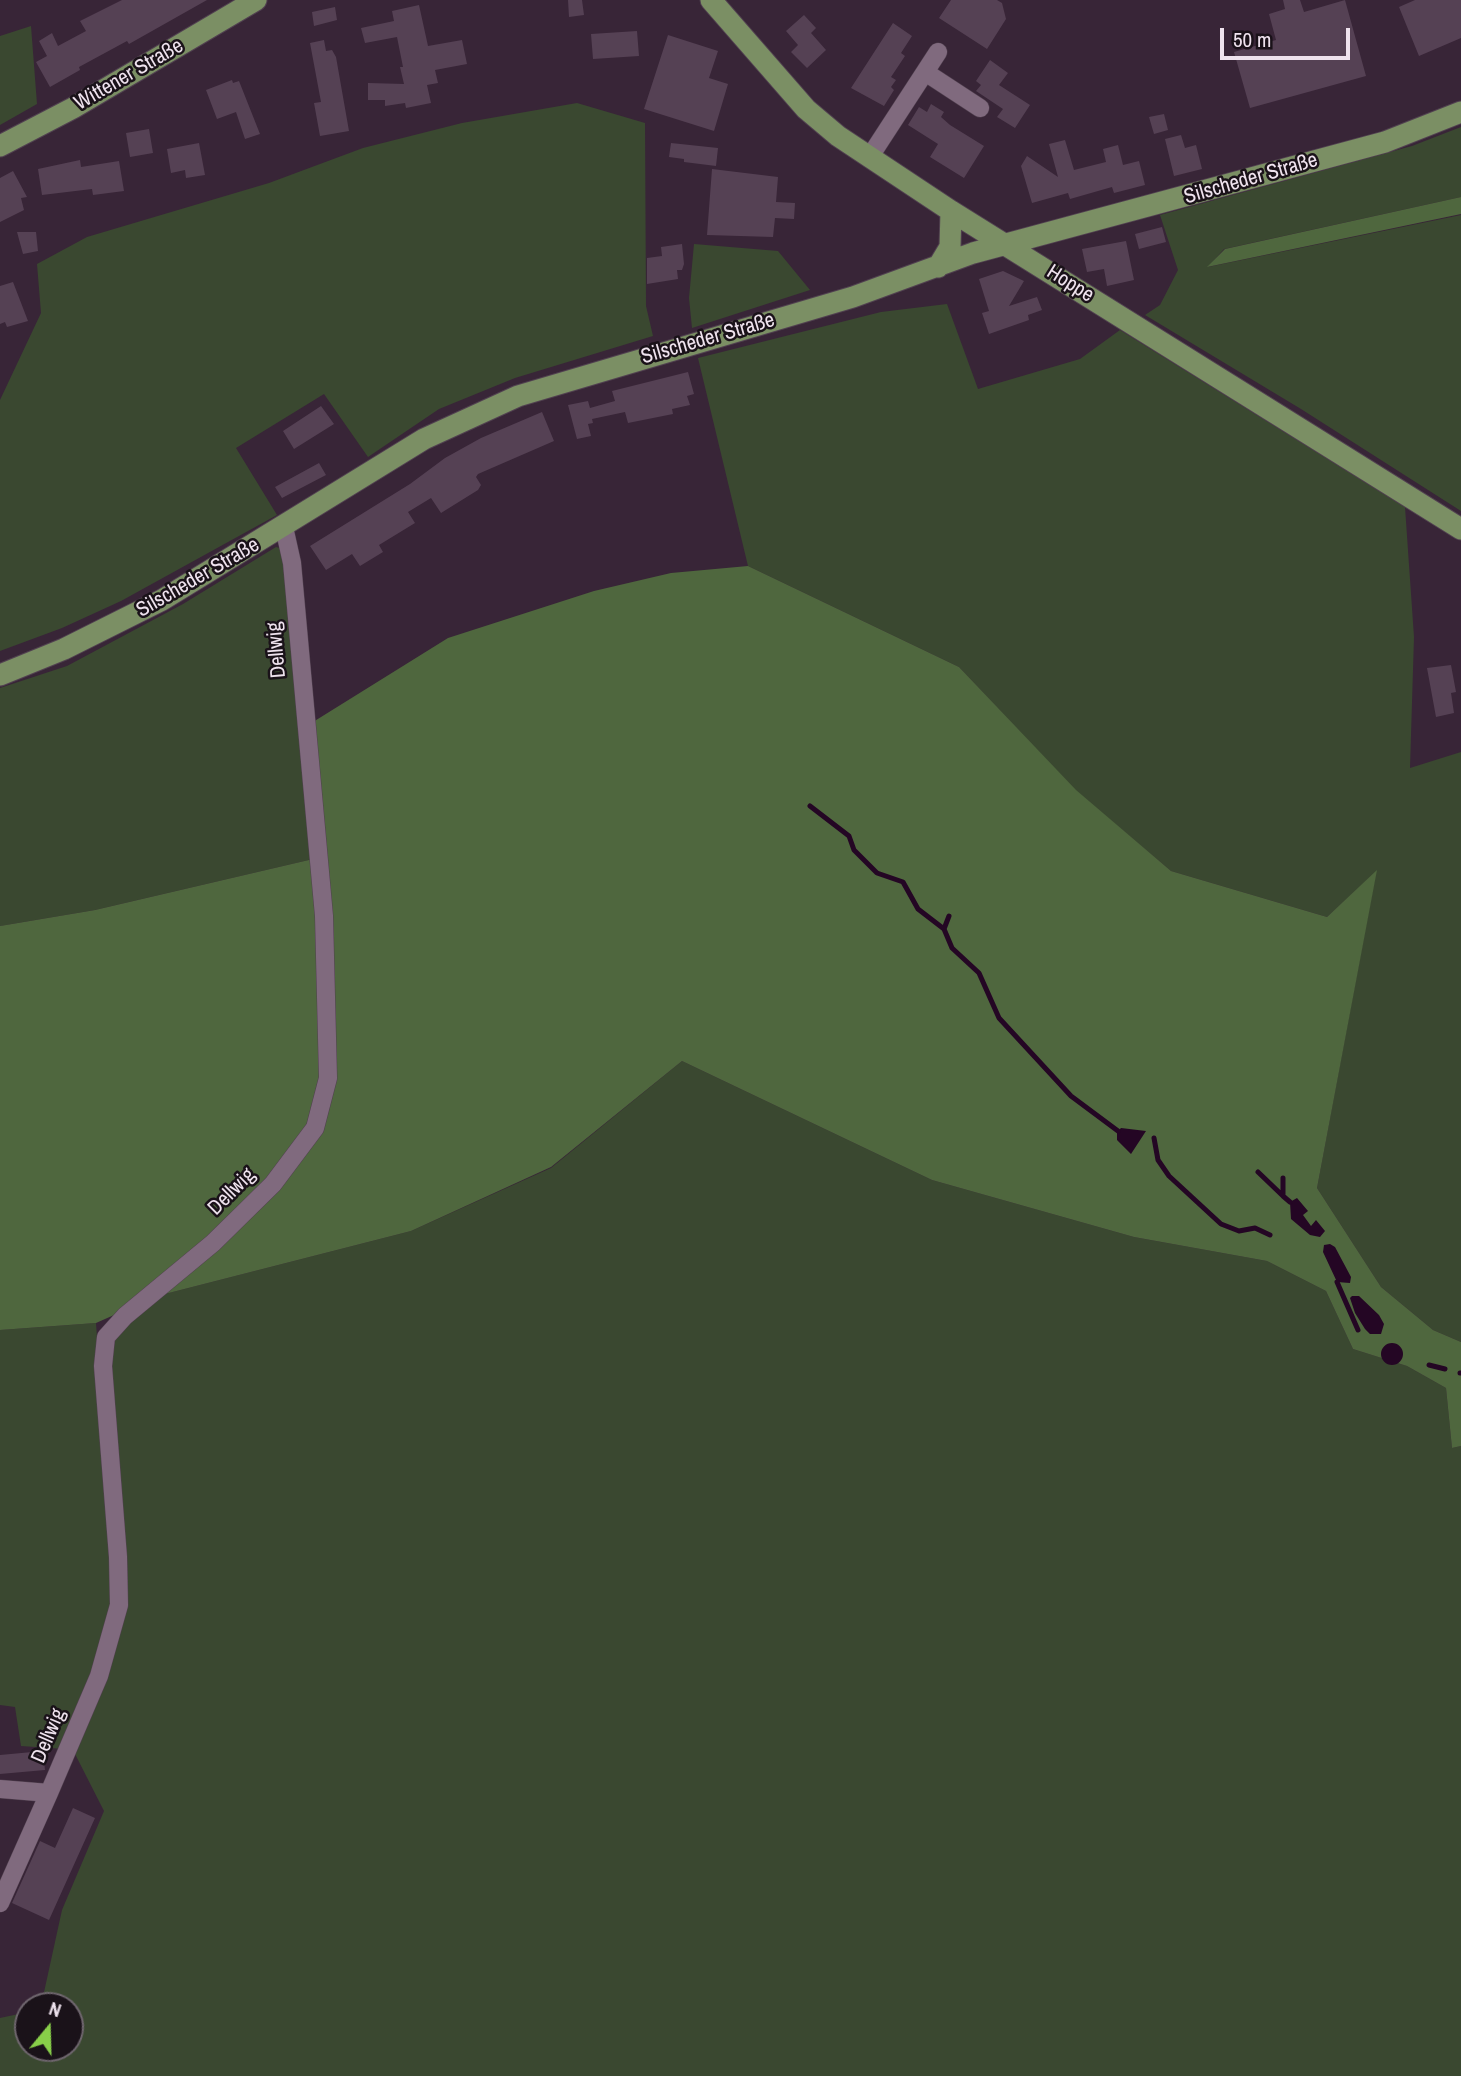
<!DOCTYPE html>
<meta charset="utf-8">
<style>
body{margin:0}
#map{position:relative;width:1461px;height:2076px;overflow:hidden;background:#382537;font-family:"Archivo Narrow",sans-serif}
canvas{display:block}
.north{position:absolute;left:14px;top:1992px;width:70px;height:70px;box-sizing:border-box;background:#1a1219;border:2px solid #6f666e;border-radius:50%;rotate:19deg;font-size:19px;font-weight:700;line-height:28px;text-align:center;color:#efe3ee}
.north::after{content:'';display:block;margin:auto;width:24px;height:32px;background:#88cf49;clip-path:polygon(50% 0,100% 100%,50% 72%,0 100%)}
.scale{position:absolute;left:1220px;top:28px;width:130px;height:32px;box-sizing:border-box;border:4px solid #efe3ee;border-top:0;padding-left:9px;font-size:21px;line-height:24px;white-space:nowrap;color:#efe3ee;-webkit-text-stroke:5px #1a1219;paint-order:stroke}
</style>
<div id="map">
<canvas width="1461" height="2076"></canvas>
<div class="north">N</div>
<div class="scale">50 m</div>
</div>
<script>
const ctx = document.querySelector('canvas').getContext('2d');
ctx.lineJoin = 'round';
function fillPath(path, color) { ctx.fillStyle = color; ctx.fill(path, 'evenodd'); }
const shape = rows => new Path2D(rows.map(r => 'M' + r).join(''));
function trace(path, color, width, dash) { ctx.strokeStyle = color; ctx.lineWidth = width; ctx.lineCap = dash ? 'butt' : 'round'; ctx.setLineDash(dash || []); ctx.stroke(path); }
function label(font, color, halo, rows, align = 'center') {
  ctx.font = font + ' "Archivo Narrow",sans-serif'; ctx.lineWidth = 5; ctx.setLineDash([]); ctx.textBaseline = 'middle'; ctx.strokeStyle = halo; ctx.fillStyle = color; for (const [text, x, y, turn = 0] of rows) {
    ctx.save(); ctx.translate(x, y); ctx.rotate((+turn || 0) * Math.PI / 180); ctx.textAlign = isNaN(turn) ? turn : align; if (halo) ctx.strokeText(text, 0, 0); ctx.fillText(text, 0, 0); ctx.restore();
  }
}
const green = shape([
 [31,26,37,104,0,125,0,36],
 [577,103,645,123,646,306,653,336,515,378,439,409,368,457,324,394,236,448,277,515,121,601,62,628,0,651,0,400,41,313,37,264,87,237,269,183,363,148,462,123],
 [1461,127,1461,197,1224,249,1208,267,1461,215,1461,511,1301,409,1145,315,1160,305,1178,270,1160,215,1412,146],
 [694,244,778,251,810,290,692,328,689,298],
 [947,304,978,389,1080,359,1120,330,1405,507,1414,637,1410,768,1461,752,1461,1342,1433,1330,1381,1287,1317,1188,1376,872,1327,917,1171,871,1076,791,959,667,748,566,698,358,881,312],
 [276,547,283,549,313,859,95,910,0,926,0,688,67,666,183,604],
 [682,1061,932,1180,1134,1237,1267,1261,1326,1291,1353,1349,1407,1366,1446,1388,1452,1448,1461,1446,1461,2076,0,2076,0,2018,28,2012,28,2048,70,2048,70,2006,41,2006,62,1910,104,1811,74,1752,113,1651,107,1367,111,1339,157,1296,411,1231,551,1168],
 [96,1323,115,1608,65,1749,21,1746,15,1707,0,1705,0,1330]
]);
const forest = shape([
 [1461,197,1461,214,1207,267,1225,249],
 [748,566,959,667,1076,790,1171,871,1327,917,1377,870,1317,1188,1381,1287,1433,1330,1461,1342,1461,1446,1452,1448,1446,1388,1407,1366,1353,1349,1326,1291,1267,1261,1134,1237,932,1180,682,1061,551,1167,411,1231,157,1296,96,1323,0,1330,0,926,95,910,313,859,313,722,448,638,594,591,671,573]
]);
const water = shape([
 [1121,1128,1146,1131,1131,1154,1117,1140,1117,1132],
 [1297,1198,1308,1211,1303,1215,1311,1226,1316,1220,1325,1231,1320,1237,1310,1235,1291,1219,1290,1202],
 [1330,1244,1335,1247,1351,1277,1350,1283,1337,1282,1323,1252,1324,1245],
 [1352,1296,1359,1296,1379,1315,1384,1324,1381,1334,1370,1334,1365,1329,1355,1313,1350,1298],
 '1381 1354a11 11 0 1 1 22 0a11 11 0 1 1-22 0Z'
]);
const stream = shape([
 [810,806,849,836,854,850,877,873,903,882,918,909,944,929,952,948,979,973,999,1018,1071,1096,1118,1131],
 [944,929,949,916],
 [1154,1138,1158,1160,1169,1176,1221,1224,1239,1231,1255,1228,1270,1235],
 [1258,1172,1283,1196],
 [1283,1178,1283,1196,1290,1202],
 [1337,1282,1358,1330],
 [1429,1365,1445,1369],
 [1460,1373,1461,1373]
]);
const building = shape([
 [122,0,207,0,129,44,127,41,79,67,80,70,50,87,36,62,47,56,39,41,52,33,58,46,86,31,80,21],
 [568,0,582,0,584,15,569,17],
 [951,0,997,0,1002,3,1006,19,987,49,939,18],
 [1283,0,1300,0,1304,12,1345,0,1366,76,1250,108,1234,52,1276,40,1269,14,1285,9],
 [1415,0,1461,0,1461,38,1419,56,1399,7],
 [419,5,428,46,462,40,467,64,435,70,438,83,427,85,431,103,406,108,405,103,385,106,385,100,368,100,368,83,404,84,400,67,403,67,397,37,365,43,361,28,394,21,392,11],
 [335,7,337,20,314,26,312,12],
 [804,15,816,28,811,33,826,50,807,68,791,52,798,45,786,31],
 [893,23,912,36,901,53,905,56,891,77,896,80,891,87,894,90,884,106,851,88],
 [637,31,639,56,593,59,591,34],
 [668,35,718,51,709,78,728,84,714,131,644,109],
 [324,40,326,51,332,50,336,57,349,131,320,136,314,103,321,102,310,43],
 [990,60,1008,73,999,85,1030,105,1015,128,997,117,1003,109,976,91,981,85,976,81],
 [232,80,233,83,239,81,260,134,245,139,236,112,217,119,206,90],
 [931,104,944,112,941,117,950,125,984,146,964,178,930,157,938,144,908,125,919,107,927,112],
 [1164,114,1168,130,1154,134,1149,117],
 [149,129,153,153,130,157,126,133],
 [1181,135,1185,148,1196,145,1202,169,1174,176,1165,139],
 [1065,140,1074,170,1106,162,1103,149,1118,145,1123,165,1139,161,1145,185,1114,193,1112,187,1070,199,1068,193,1032,203,1021,166,1027,156,1058,177,1049,144],
 [199,143,205,175,186,178,185,170,171,173,167,149],
 [671,143,718,148,716,166,684,162,684,159,669,157],
 [80,160,81,167,119,161,124,191,93,195,92,189,42,195,38,169],
 [712,169,778,177,776,202,795,203,794,219,775,218,773,237,707,235],
 [13,171,27,197,21,198,24,210,0,222,0,178],
 [1162,227,1166,242,1139,249,1135,234],
 [17,232,36,232,38,251,23,254],
 [1126,241,1134,280,1107,286,1104,269,1087,272,1082,249],
 [682,244,684,264,682,270,677,270,678,279,647,284,647,258,662,256,661,247],
 [1003,271,1024,281,1009,306,1037,297,1042,310,1028,315,1029,320,989,334,982,313,989,311,979,279],
 [13,282,28,321,7,327,5,322,0,324,0,286],
 [688,372,694,394,687,396,690,405,672,409,673,414,628,423,625,412,592,419,593,423,588,424,591,436,577,439,568,405,588,401,590,408,615,401,612,391],
 [321,406,334,424,294,449,283,431],
 [542,412,554,441,478,474,476,477,481,485,478,490,441,513,431,498,408,512,415,523,379,545,383,552,360,566,352,554,326,570,310,546,410,484,445,458,481,438],
 [319,463,326,475,282,498,275,487],
 [1451,665,1456,692,1451,693,1454,713,1436,717,1427,668],
 [43,1751,45,1770,0,1774,0,1755],
 [73,1808,95,1818,49,1920,12,1903,40,1841,55,1848]
]);
const minor = shape([
 [925,72,980,108],
 [869,158,938,52],
 [0,1789,49,1793,99,1676,119,1605,118,1557,103,1366,106,1337,125,1316,213,1243,273,1184,315,1128,328,1078,324,916,292,563,284,527],
 [0,1903,49,1793]
]);
const major = shape([
 [711,0,806,109,838,136,951,211,1461,529],
 [0,146,73,108,256,0],
 [938,267,950,247,951,211],
 [0,675,64,649,162,600,424,439,518,396,853,297,973,253,1385,142,1461,112]
]);
const streetNames = [
 ["Wittener Straße",129,75,-30],
 ["Silscheder Straße",1251,179,-16],
 ["Hoppe",1070,284,32],
 ["Silscheder Straße",708,339,-16],
 ["Silscheder Straße",198,578,-30],
 ["Dellwig",277,650,-95],
 ["Dellwig",232,1192,-45],
 ["Dellwig",49,1736,-67]
];
fillPath(green, '#3a4830');
fillPath(forest, '#4f673e');
fillPath(water, '#240624');
trace(stream, '#240624', 5);
fillPath(building, '#554154');
trace(minor, '#514150', 19);
trace(major, '#514150', 23);
trace(minor, '#806a7e', 18);
trace(major, '#7b8f64', 21);
label('21px', '#efe3ee', '#1a1219', streetNames);
</script>
